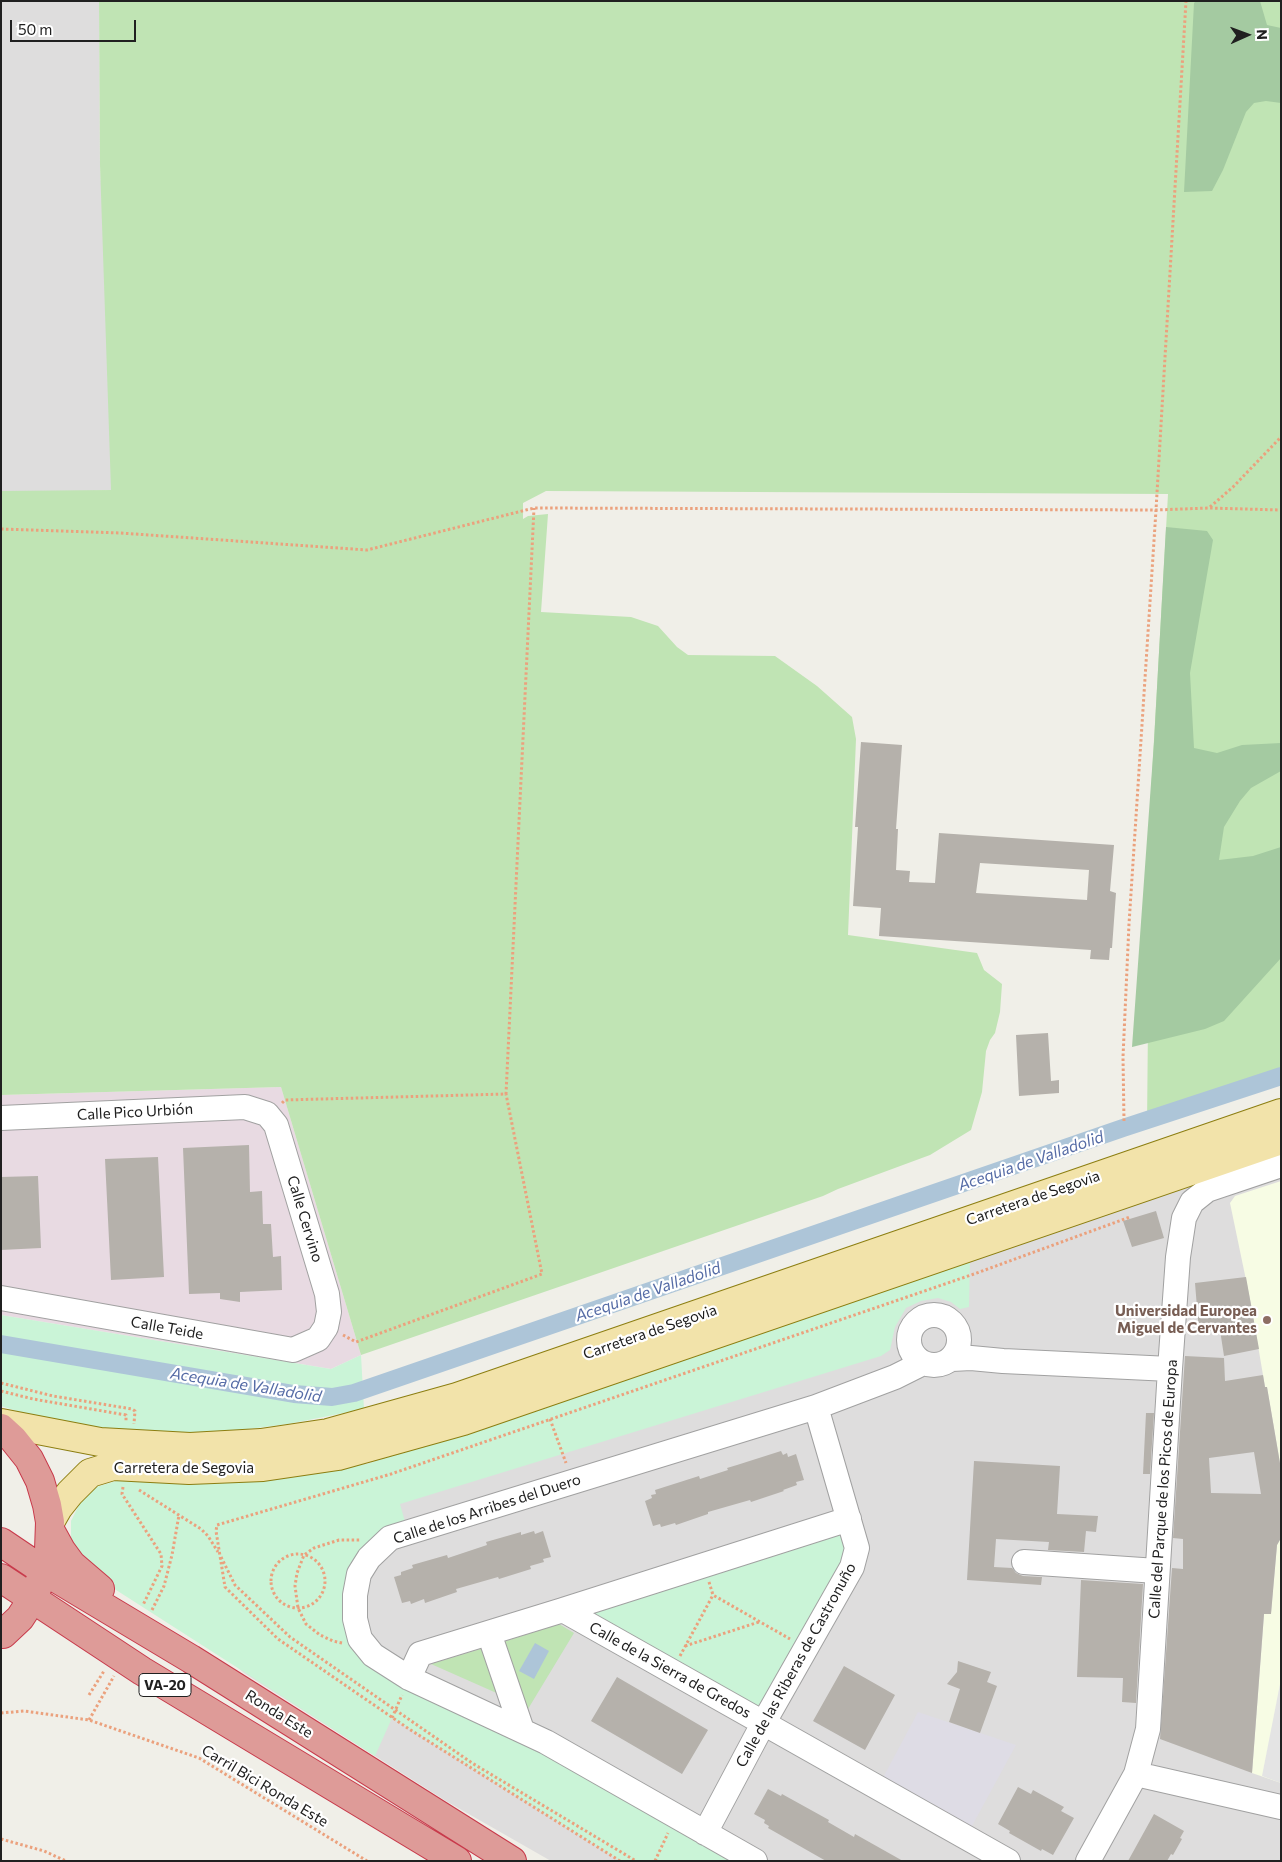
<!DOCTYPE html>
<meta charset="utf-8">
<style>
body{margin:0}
#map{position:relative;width:1282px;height:1862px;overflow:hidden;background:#f0efe8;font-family:Commissioner,sans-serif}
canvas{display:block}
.frame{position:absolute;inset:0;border:2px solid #202020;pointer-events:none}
.north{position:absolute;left:1222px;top:10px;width:50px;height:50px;-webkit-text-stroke:4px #fff;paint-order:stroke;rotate:88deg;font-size:14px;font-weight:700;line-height:20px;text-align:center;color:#202020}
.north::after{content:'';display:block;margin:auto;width:18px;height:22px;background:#202020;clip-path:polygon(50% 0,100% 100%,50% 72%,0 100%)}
.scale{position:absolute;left:10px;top:20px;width:126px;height:22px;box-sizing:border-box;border:2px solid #202020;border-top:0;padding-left:6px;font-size:15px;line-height:18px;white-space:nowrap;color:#202020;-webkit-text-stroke:4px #fff;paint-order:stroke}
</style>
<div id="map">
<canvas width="1282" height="1862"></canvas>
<div class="frame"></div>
<div class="north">N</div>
<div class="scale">50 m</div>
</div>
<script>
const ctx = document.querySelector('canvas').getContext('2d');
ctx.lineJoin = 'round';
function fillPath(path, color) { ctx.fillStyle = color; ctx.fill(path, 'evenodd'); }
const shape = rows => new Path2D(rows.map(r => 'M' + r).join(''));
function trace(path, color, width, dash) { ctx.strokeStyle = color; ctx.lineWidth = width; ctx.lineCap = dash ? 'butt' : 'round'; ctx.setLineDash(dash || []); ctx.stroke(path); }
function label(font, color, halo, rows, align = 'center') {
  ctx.font = font + ' Commissioner,sans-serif'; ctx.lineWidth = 4.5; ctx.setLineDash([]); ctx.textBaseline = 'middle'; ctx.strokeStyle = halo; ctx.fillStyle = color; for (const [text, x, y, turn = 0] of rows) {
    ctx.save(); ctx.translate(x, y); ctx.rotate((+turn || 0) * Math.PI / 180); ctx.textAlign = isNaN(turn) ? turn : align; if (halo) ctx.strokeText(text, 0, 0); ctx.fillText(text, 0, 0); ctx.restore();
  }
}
const residential = shape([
 [1,1,99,1,100,165,111,370,111,490,1,496],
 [1281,1162,1281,1861,551,1861,446,1801,244,1673,71,1521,116,1481,279,1475,367,1464,1217,1174]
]);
const industrial = shape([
 [281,1087,361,1355,331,1369,1,1315,1,1095]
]);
const education = shape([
 [1281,1181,1281,1469,1267,1387,1265,1387,1251,1304,1230,1203,1235,1196],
 [1281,1538,1281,1783,1252,1773,1264,1615,1264,1614,1271,1613,1277,1545]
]);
const grass = shape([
 [99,1,1281,1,1281,1076,1147,1127,1150,810,1168,494,546,491,523,503,523,519,528,516,548,514,541,612,631,617,658,626,677,647,688,655,775,656,817,686,852,717,856,739,848,935,977,953,984,970,1002,984,1000,1012,995,1033,990,1040,986,1051,982,1092,971,1130,930,1155,838,1189,823,1196,361,1355,281,1087,1,1095,1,491,111,490,100,165],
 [559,1624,574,1633,528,1709,519,1704,500,1643],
 [487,1647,501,1695,431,1664]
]);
const forest = shape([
 [1196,1,1260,1,1267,25,1281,28,1281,103,1266,101,1254,103,1246,112,1223,170,1212,191,1184,192,1194,3],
 [1166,527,1207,531,1213,540,1190,673,1194,748,1217,753,1242,745,1281,743,1281,771,1251,788,1240,801,1224,827,1219,860,1253,856,1281,847,1281,958,1224,1021,1205,1029,1132,1047,1154,742]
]);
const park = shape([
 [970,1258,969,1307,960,1309,951,1302,938,1298,921,1301,906,1308,895,1327,890,1350,881,1356,400,1504,408,1532,369,1558,360,1639,755,1861,620,1861,392,1718,375,1756,113,1588,81,1558,71,1540,71,1521,80,1503,93,1488,116,1481,279,1475,367,1464],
 [1,1315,331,1369,361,1355,364,1409,288,1424,192,1436,101,1432,35,1417,1,1406],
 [849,1519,857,1548,764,1722,563,1610]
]);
const parking = shape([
 [1281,1679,1281,1783,1262,1776]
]);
const plaza = shape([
 [918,1712,1016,1745,966,1837,878,1787]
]);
const water = shape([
 [535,1643,549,1651,534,1679,519,1671]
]);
const canal = shape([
 [1,1344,294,1394,332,1397,354,1393,1123,1128,1281,1076]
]);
const building = shape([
 [861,742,902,745,896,829,898,829,896,870,910,871,909,882,935,883,939,833,1114,845,1110,891,1116,893,1112,948,1110,948,1109,960,1090,959,1091,950,879,936,881,908,853,906,858,827,855,827],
 [980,863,1089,870,1087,900,976,893],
 [1048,1033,1051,1081,1059,1080,1059,1093,1019,1096,1016,1035],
 [249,1145,250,1192,262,1191,263,1224,271,1224,273,1257,281,1256,282,1290,240,1292,240,1302,220,1299,220,1293,189,1294,183,1148],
 [158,1157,164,1277,111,1280,105,1159],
 [38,1176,41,1248,1,1250,1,1177],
 [1156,1211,1164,1238,1132,1247,1123,1221],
 [1246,1277,1259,1349,1224,1356,1220,1330,1199,1332,1195,1283],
 [1185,1356,1224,1358,1225,1381,1263,1375,1265,1387,1267,1387,1281,1469,1281,1538,1277,1545,1271,1614,1264,1614,1252,1773,1160,1739,1172,1568,1183,1569,1183,1539,1173,1538],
 [1254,1452,1261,1494,1211,1493,1209,1458],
 [1146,1413,1154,1413,1150,1474,1143,1474],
 [781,1451,783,1455,787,1453,788,1457,796,1454,804,1480,796,1482,797,1485,783,1490,784,1491,751,1502,750,1500,708,1512,708,1514,676,1525,675,1523,661,1527,660,1524,653,1526,645,1501,652,1498,651,1495,656,1494,655,1490,699,1476,700,1479,728,1470,727,1468,737,1465],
 [974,1461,1060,1466,1057,1514,1098,1516,1096,1532,1086,1531,1084,1552,1048,1550,1049,1542,996,1539,994,1567,1012,1568,1016,1573,1023,1576,1042,1577,1041,1585,967,1580],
 [534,1531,535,1534,543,1531,551,1557,543,1559,544,1562,530,1566,531,1569,499,1579,498,1577,456,1589,457,1592,425,1603,424,1599,411,1604,410,1601,402,1603,394,1577,401,1575,401,1572,413,1568,412,1565,447,1555,448,1558,487,1545,486,1542,521,1532,521,1535],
 [1081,1580,1143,1584,1136,1703,1122,1702,1123,1678,1077,1677],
 [958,1661,991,1672,987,1682,997,1686,980,1733,949,1722,960,1689,947,1684,957,1672],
 [844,1666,895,1695,865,1750,813,1721],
 [617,1677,708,1730,682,1774,591,1721],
 [1018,1787,1031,1794,1033,1790,1064,1807,1061,1811,1074,1818,1053,1855,1042,1849,1041,1851,1009,1833,1010,1831,998,1824],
 [768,1789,781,1796,782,1794,829,1820,828,1822,854,1837,855,1834,903,1861,826,1861,768,1828,769,1826,764,1823,765,1820,754,1814],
 [1154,1814,1184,1831,1180,1838,1182,1839,1173,1855,1171,1854,1167,1861,1128,1861]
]);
const path = shape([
 [1210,507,1233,487,1281,437],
 [1,529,120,533,367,550,534,508,1156,510,1209,508,1281,510],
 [282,1103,285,1100,506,1094,534,508],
 [1124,1121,1123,1057,1129,924,1156,510,1186,1],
 [343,1335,356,1342,542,1274,506,1094],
 [1,1383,53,1396,132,1409,135,1411,134,1424],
 [1,1391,33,1399,126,1415,126,1422],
 [550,1419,566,1463],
 [123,1487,122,1494,161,1554,162,1566,143,1605],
 [139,1490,201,1529,208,1536,218,1552],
 '271 1581a27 27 0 1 1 54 0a27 27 0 1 1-54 0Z',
 [221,1557,235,1585,290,1637,472,1763,636,1861],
 [709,1582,713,1595,790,1639],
 [152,1610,164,1586,172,1555,179,1515],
 [342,1643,333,1641,320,1635,306,1624,298,1608,295,1586,297,1573,304,1555,314,1548,339,1540,360,1540],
 [685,1646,759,1622],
 [680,1656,713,1595],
 [89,1695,104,1671],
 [1,1713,24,1711,89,1720,199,1758,367,1861],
 [392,1718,402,1695],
 [89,1720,114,1676],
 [1,1839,44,1851,66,1861],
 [620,1861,409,1729,278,1639,225,1587,216,1531,217,1525,391,1474,974,1274,1130,1217],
 [655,1861,668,1833]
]);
const minor = shape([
 [1,1118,245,1107,267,1114,276,1125,327,1294,329,1312,326,1327,318,1339,293,1350,1,1298],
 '909 1340a25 25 0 1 1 50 0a25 25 0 1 1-50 0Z',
 [952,1359,971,1358,1003,1361,1170,1369],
 [1024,1562,1157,1571],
 [563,1610,849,1519],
 [489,1633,522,1730],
 [409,1678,420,1654,563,1610,1008,1861],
 [1136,1774,1281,1807],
 [705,1833,764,1722,852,1567,857,1548,816,1407],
 [755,1861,546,1742,409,1678,373,1655,360,1639,355,1619,355,1595,359,1574,369,1558,390,1538,816,1407,895,1377,923,1363],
 [1088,1861,1136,1774,1148,1729,1170,1369,1178,1257,1184,1218,1192,1202,1207,1190,1281,1165]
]);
const major = shape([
 [1,1423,100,1442,190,1447,261,1443,328,1433,457,1397,1281,1113],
 [50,1522,58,1508,70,1493,90,1473,113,1466,189,1470,263,1467,338,1456,463,1421,1281,1140]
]);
const highway = shape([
 [1,1428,13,1439,29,1459,40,1481,47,1505,50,1522,49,1550,44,1571,33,1598,20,1618,3,1634],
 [50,1530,61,1550,72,1565,100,1589],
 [1,1542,44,1571,191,1659,512,1861],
 [1,1578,142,1671,457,1861]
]);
const markers = [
 [1267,1320,5,"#8d6e63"]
];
const shields = [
 [165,1685,52]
];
const shieldNames = [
 ["VA-20",165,1685]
];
const streetNames = [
 ["Calle Pico Urbión",135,1112,-3],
 ["Carretera de Segovia",1033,1198,-19],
 ["Calle Cervino",305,1219,73],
 ["Calle Teide",167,1328,10],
 ["Carretera de Segovia",650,1332,-19],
 ["Carretera de Segovia",184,1468],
 ["Calle del Parque de los Picos de Europa",1163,1489,-86],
 ["Calle de los Arribes del Duero",487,1509,-18],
 ["Calle de las Riberas de Castronuño",796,1665,-61],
 ["Calle de la Sierra de Gredos",670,1670,29],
 ["Ronda Este",279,1714,32],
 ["Carril Bici Ronda Este",265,1786,31]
];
const educationNames = [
 ["Universidad Europea",1257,1311],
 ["Miguel de Cervantes",1257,1328]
];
const waterNames = [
 ["Acequia de Valladolid",1031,1161,-19],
 ["Acequia de Valladolid",648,1292,-19],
 ["Acequia de Valladolid",246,1385,9]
];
fillPath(residential, '#dedddd');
fillPath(industrial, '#e8dae2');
fillPath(education, '#f7fce4');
fillPath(grass, '#c0e4b4');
fillPath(forest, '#a4caa1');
fillPath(park, '#caf4d7');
fillPath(parking, '#e4e4e4');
fillPath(plaza, '#dedce5');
fillPath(water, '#adc5d8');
trace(canal, '#adc5d8', 18);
fillPath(building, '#b5b1ab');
trace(minor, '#a1a1a1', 26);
trace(major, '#8c7e11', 30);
trace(highway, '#c83a4b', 30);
trace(path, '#eba17d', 3, [2.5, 2.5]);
trace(minor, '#fff', 24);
trace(major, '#f2e3aa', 28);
trace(highway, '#de9b98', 28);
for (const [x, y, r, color] of markers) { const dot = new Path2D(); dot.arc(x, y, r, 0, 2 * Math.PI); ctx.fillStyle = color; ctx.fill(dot); trace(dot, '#fff', 2); }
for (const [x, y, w] of shields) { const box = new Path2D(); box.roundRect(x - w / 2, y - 11.5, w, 23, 4); ctx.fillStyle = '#fff'; ctx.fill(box); trace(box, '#202020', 1); }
label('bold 14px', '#202020', null, shieldNames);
label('15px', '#202020', '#fff', streetNames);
label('bold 15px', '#785e54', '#fff', educationNames, 'right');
label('italic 16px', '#566ca6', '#fff', waterNames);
</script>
